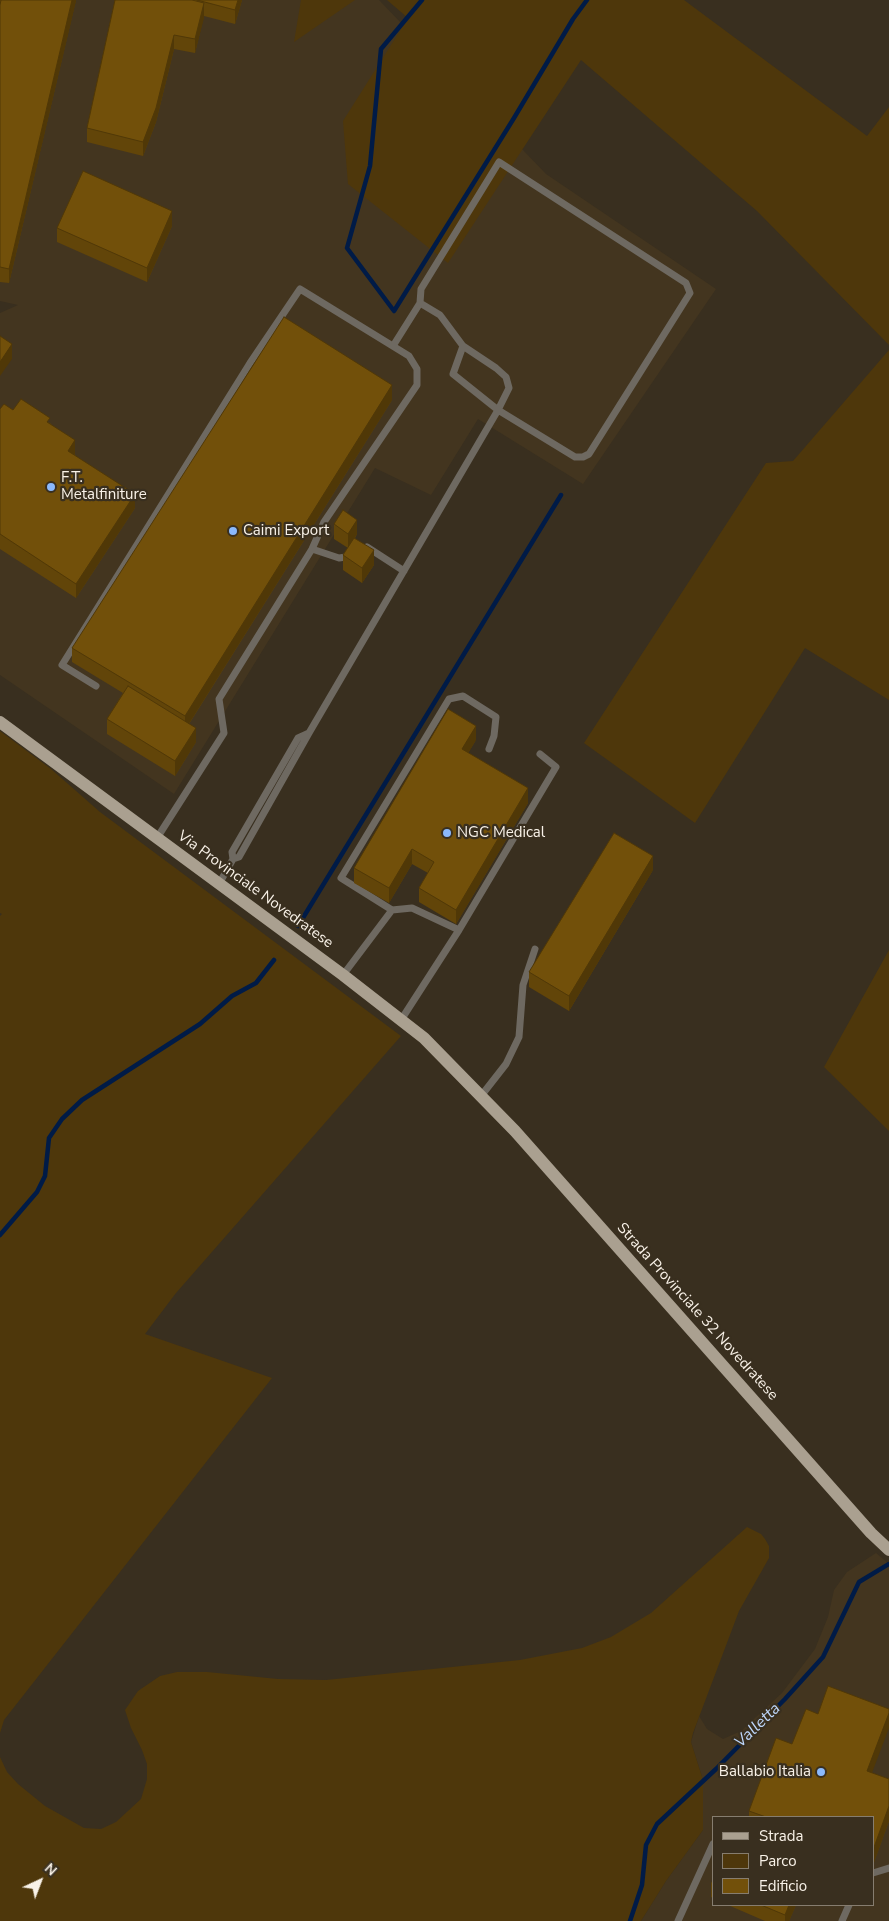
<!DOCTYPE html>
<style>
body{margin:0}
#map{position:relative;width:889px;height:1921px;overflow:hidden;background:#392f1f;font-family:"Nunito Sans",sans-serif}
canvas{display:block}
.legend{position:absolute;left:712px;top:1816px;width:162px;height:90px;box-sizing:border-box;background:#392f1f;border:1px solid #867d6f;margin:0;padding:6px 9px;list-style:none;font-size:15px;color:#f9f2e8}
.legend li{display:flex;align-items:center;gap:10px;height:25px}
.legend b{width:25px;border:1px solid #867d6f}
.north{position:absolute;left:15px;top:1856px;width:50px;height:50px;-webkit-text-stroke:4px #392f1f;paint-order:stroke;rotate:43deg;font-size:14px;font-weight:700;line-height:20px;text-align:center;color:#f9f2e8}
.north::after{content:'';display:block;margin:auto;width:18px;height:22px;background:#f9f2e8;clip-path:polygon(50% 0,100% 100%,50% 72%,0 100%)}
</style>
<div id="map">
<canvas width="889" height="1921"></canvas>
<ul class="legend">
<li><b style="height:6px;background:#aaa090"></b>Strada</li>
<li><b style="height:14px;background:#4e370b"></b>Parco</li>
<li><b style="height:14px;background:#72500a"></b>Edificio</li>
</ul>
<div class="north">N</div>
</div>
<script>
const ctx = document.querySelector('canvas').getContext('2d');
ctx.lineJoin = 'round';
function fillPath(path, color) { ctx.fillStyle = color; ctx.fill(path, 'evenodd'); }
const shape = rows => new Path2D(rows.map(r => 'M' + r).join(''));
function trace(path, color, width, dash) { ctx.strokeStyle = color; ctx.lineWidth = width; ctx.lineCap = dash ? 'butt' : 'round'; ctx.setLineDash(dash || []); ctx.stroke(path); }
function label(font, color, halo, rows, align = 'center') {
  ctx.font = font + ' "Nunito Sans",sans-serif'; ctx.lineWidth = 4.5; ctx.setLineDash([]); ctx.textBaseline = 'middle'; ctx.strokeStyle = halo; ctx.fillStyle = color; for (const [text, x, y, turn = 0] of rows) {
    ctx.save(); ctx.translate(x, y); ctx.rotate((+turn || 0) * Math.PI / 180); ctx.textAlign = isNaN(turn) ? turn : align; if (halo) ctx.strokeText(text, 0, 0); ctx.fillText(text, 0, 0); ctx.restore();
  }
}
const built = shape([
 [0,0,379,0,546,174,716,289,583,484,478,419,431,495,375,468,174,794,0,675,0,313,18,305,0,301],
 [876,1553,889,1564,889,1921,641,1921,666,1881,703,1830,703,1780,691,1742,699,1716,707,1729,723,1739,741,1731,782,1693,815,1649,828,1617,834,1590,847,1572],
 [713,1817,873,1817,873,1905,713,1905]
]);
const green = shape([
 [301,0,355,0,294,42],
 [387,0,684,0,867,136,889,107,889,345,757,211,581,60,448,263,348,184,343,121,408,18],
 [889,350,889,700,805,648,695,823,584,743,766,463,793,461],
 [0,731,51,769,100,812,401,1036,176,1293,145,1334,272,1378,4,1720,0,1733,0,916,2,914,0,913],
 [889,950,889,1131,824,1067],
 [747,1527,761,1534,765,1539,769,1546,769,1558,739,1611,693,1733,691,1742,703,1780,703,1830,666,1881,641,1921,0,1921,0,1757,7,1772,18,1784,45,1806,84,1828,101,1829,116,1822,141,1799,147,1779,147,1764,142,1750,131,1728,125,1710,138,1691,160,1676,177,1672,207,1672,278,1679,326,1680,520,1660,582,1648,611,1637,651,1613]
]);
const stream = shape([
 [422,0,381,49,370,166,347,248,394,311,514,118,573,19,587,0],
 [298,926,561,495],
 [0,1235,37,1192,45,1176,49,1138,62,1119,82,1100,200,1024,232,996,256,983,274,960],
 [630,1921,642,1885,646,1845,657,1824,716,1769,785,1699,823,1657,859,1582,889,1564]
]);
const service = shape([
 [420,303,421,289,499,162,686,283,690,293,589,454,583,457,575,457,498,410,453,374,463,346],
 [367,547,404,571],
 [312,549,339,558,346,557,348,554],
 [96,686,62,665,250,363,300,289,409,356,417,369,417,385,324,522,312,549,219,699,224,733,157,838],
 [233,859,232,852,298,738,309,733],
 [219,884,233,859,239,857,309,733,498,410,509,388,506,377,496,368,463,346,440,315,420,303,393,346],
 [392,910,412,908,459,930,401,1020],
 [459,930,556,767,540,754],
 [343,975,392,910,341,878,449,699,463,696,496,717,494,736,489,749],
 [481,1096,506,1064,519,1037,523,985,535,949],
 [873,1873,889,1868],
 [678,1921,713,1844],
 [842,1921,849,1905]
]);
const primary = shape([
 [0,722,343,975,424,1038,515,1131,871,1533,889,1550]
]);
const wall = shape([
 [0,0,76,0,9,283,0,282],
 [115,0,242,0,235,24,204,16,195,53,174,49,156,122,143,156,87,142,87,128],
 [172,226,147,282,57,242,57,228],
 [392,400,189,724,196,742,175,776,107,734,107,719,123,693,72,662,72,648],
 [0,409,13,410,50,423,75,454,75,455,135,508,76,598,0,549],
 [334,524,357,534,355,538,374,565,362,583,343,570,343,555,348,548,334,539],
 [476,740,468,753,528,803,456,924,419,902,419,888,428,873,412,864,389,903,354,883,354,868],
 [653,870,569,1011,529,987,529,972],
 [872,1773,889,1779,889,1821,873,1865,873,1817,749,1817,749,1811],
 [713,1880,713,1898,711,1897,711,1883],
 [728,1905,796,1905,789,1921,765,1921]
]);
const shadedWall = shape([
 [72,0,76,0,76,1,9,283,9,269],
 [238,0,242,0,235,24,235,10],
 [204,3,204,18,195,53,195,39],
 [174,35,174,49,156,122,143,156,143,142],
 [172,211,172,226,147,282,147,268],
 [12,344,12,359,0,376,0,362],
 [392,385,392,400,185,730,185,716],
 [75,440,75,454,68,465,68,451],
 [135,494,135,508,76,598,76,584],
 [357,520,357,534,348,548,348,534],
 [374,550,374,565,362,583,362,568],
 [476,726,476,740,462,764,462,749],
 [196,728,196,742,175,776,175,761],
 [528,788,528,803,456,924,456,910],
 [412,849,412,864,389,903,389,888],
 [653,856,653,870,569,1011,569,996],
 [889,1713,889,1728,867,1786,867,1771],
 [889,1806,889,1821,873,1865,873,1850],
 [789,1905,796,1905,789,1921,785,1921,785,1915]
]);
const building = shape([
 [1,0,72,0,9,269,0,267,0,5,1,0],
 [115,0,192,0,204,3,195,39,174,35,156,108,143,142,87,128,115,0],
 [197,0,238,0,235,10,197,0],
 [83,171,172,211,147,268,57,228,83,171],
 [284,317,392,385,185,716,72,648,284,317],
 [0,336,12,344,0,362,0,336],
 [21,399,50,418,47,422,75,440,68,451,135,494,76,584,0,534,0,409,4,404,13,410,21,399],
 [343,510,357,520,348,534,334,524,343,510],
 [354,538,374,550,362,568,343,555,354,538],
 [128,686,196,728,175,761,107,719,128,686],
 [448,709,476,726,462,749,528,788,456,910,419,888,434,862,412,849,389,888,354,868,448,709],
 [614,833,653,856,569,996,529,972,614,833],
 [828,1686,889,1709,889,1713,867,1771,889,1779,889,1806,873,1850,873,1817,766,1817,749,1811,776,1738,792,1744,806,1709,818,1714,828,1686],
 [761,1905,789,1905,785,1915,761,1905]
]);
const markers = [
 [51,487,5,"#8bb9fc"],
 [233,531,5,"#8bb9fc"],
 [447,833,5,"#8bb9fc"],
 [821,1772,5,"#8bb9fc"]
];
const poiNames = [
 ["F.T.",61,478],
 ["Metalfiniture",61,495],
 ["Caimi Export",243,531],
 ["NGC Medical",457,833],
 ["Ballabio Italia",811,1772,"right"]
];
const streetNames = [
 ["Via Provinciale Novedratese",255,890,36],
 ["Strada Provinciale 32 Novedratese",697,1312,48]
];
const waterNames = [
 ["Valletta",758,1726,-44]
];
fillPath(built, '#43351f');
fillPath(green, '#4e370b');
trace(stream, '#001b47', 4.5);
trace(service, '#6e6961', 7);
trace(primary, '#aaa090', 12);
fillPath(wall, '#624509');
fillPath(shadedWall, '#503807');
fillPath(building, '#72500a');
trace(building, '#503807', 1);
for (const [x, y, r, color] of markers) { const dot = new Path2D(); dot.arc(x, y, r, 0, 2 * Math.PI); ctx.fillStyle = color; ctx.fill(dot); trace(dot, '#392f1f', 2); }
label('15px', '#f9f2e8', '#392f1f', poiNames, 'left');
label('15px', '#f9f2e8', '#392f1f', streetNames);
label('italic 16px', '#bed7fb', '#392f1f', waterNames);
</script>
